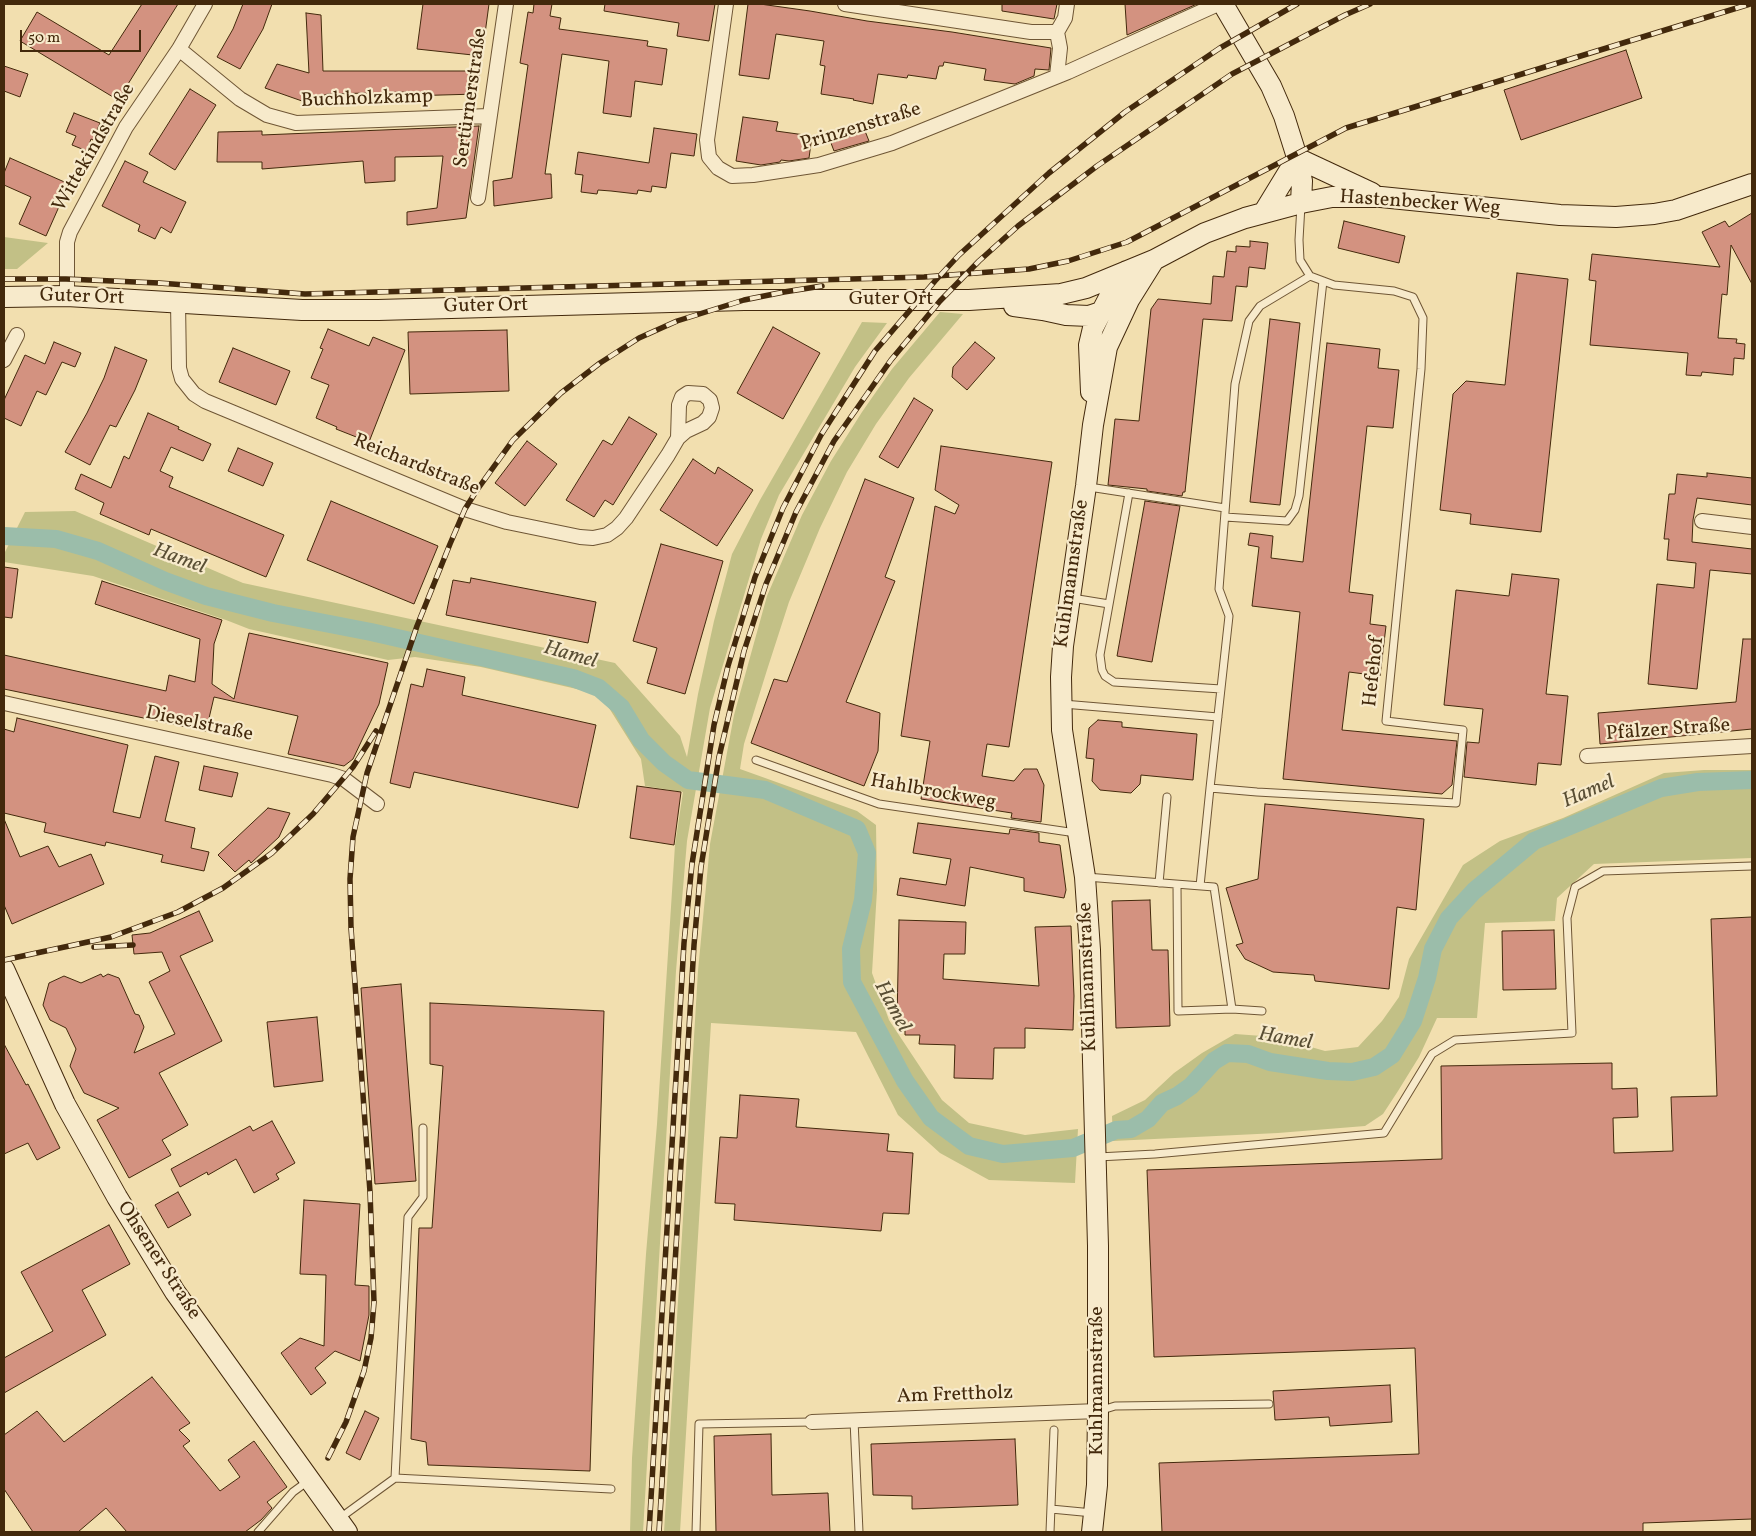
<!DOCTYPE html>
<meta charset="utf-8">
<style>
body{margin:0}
#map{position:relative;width:1756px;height:1536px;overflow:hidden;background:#f2dfaf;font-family:Vollkorn,serif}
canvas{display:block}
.frame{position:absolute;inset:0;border:5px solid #43290c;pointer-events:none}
.scale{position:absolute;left:20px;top:30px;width:121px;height:22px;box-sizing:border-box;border:2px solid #43290c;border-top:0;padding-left:6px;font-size:15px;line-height:18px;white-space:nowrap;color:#43290c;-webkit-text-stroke:4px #f7eacb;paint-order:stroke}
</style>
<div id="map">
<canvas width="1756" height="1536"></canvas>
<div class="frame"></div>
<div class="scale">50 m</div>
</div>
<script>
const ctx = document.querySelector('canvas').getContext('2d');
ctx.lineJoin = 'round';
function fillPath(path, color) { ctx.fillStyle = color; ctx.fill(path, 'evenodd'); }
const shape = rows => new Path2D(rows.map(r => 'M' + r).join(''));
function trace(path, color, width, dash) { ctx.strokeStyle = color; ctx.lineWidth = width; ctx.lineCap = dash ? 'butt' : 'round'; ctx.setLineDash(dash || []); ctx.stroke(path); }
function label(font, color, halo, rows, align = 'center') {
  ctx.font = font + ' Vollkorn,serif'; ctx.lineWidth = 4.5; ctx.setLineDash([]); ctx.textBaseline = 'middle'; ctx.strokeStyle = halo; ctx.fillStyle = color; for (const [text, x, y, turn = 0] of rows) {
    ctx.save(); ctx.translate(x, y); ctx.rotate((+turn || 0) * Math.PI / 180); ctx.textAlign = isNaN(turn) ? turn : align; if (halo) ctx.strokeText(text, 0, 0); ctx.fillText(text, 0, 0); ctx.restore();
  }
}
const green = shape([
 [4,237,48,243,17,269,4,269],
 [940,312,963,314,909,378,876,424,847,472,820,528,789,602,767,670,744,744,740,769,857,811,876,825,877,890,872,973,889,1020,942,1100,969,1123,1025,1135,1078,1129,1075,1183,989,1180,940,1153,898,1115,856,1032,711,1023,680,1532,664,1532,698,971,710,844,734,715,767,596,802,515,831,461,862,412,892,369],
 [862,322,887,323,855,367,779,495,761,539,710,708,687,841,676,971,643,1532,630,1532,632,1458,646,1254,657,1124,675,845,683,792,645,786,641,759,604,700,594,693,481,667,415,657,388,660,249,629,226,620,93,576,4,562,4,554,25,512,75,511,243,583,615,663,680,736,687,757,698,694,714,621,732,554,760,500],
 [1704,770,1752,770,1752,858,1594,864,1557,898,1555,921,1485,923,1477,1018,1437,1018,1419,1057,1398,1091,1383,1114,1365,1126,1278,1133,1113,1141,1112,1116,1145,1100,1174,1073,1202,1053,1235,1034,1276,1037,1325,1051,1358,1047,1382,1021,1399,997,1409,959,1463,865,1500,841,1563,818,1664,773]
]);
const canal = shape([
 [4,536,56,539,98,551,165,581,206,596,273,613,371,632,573,678,599,688,621,707,641,740,664,763,688,780,765,790,857,829,867,853,863,900,851,949,852,982,905,1081,931,1118,969,1146,1003,1154,1073,1148,1116,1130,1131,1129,1148,1119,1162,1103,1177,1096,1191,1086,1214,1061,1227,1053,1248,1054,1270,1062,1328,1071,1352,1072,1374,1067,1392,1055,1413,1021,1427,978,1433,949,1449,918,1474,891,1534,841,1661,788,1698,782,1752,780]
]);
const building = shape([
 [142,4,178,4,118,100,20,41,37,12,109,55,142,4],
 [243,4,272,4,263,29,240,69,217,57,233,29,243,4],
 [423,4,489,4,482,56,417,49,423,4],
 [534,4,552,4,550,16,561,18,559,29,648,41,647,46,667,49,662,85,635,81,631,117,603,113,609,61,562,54,545,174,551,174,552,198,494,206,493,181,512,178,528,65,520,63,528,12,533,13,534,4],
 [605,4,715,4,709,41,677,36,679,23,604,11,605,4],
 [748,4,760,4,810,11,867,21,952,32,1051,48,1049,70,1035,69,1034,76,1015,84,984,80,986,69,944,62,943,66,939,66,936,79,908,75,907,78,878,74,873,104,853,100,854,99,821,94,825,66,820,65,824,41,776,34,769,79,739,75,748,4],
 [1002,4,1057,4,1054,19,1002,11,1002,4],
 [1125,4,1197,4,1127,35,1125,4],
 [306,13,321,15,323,71,480,71,477,94,406,96,408,92,328,94,321,96,322,101,302,101,265,88,277,64,309,73,306,13],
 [1626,50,1642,98,1521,140,1504,90,1626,50],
 [4,66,28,74,20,97,4,91,4,66],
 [190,89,216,105,175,170,149,154,190,89],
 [74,113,100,123,93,140,91,139,87,151,72,145,76,136,66,132,74,113],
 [743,117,778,122,776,131,812,136,809,158,789,161,781,160,780,162,761,165,736,161,743,117],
 [479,126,466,218,407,225,407,212,437,208,443,156,395,157,395,181,365,183,363,161,262,169,262,162,217,162,218,132,262,131,262,135,479,126],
 [654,128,697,134,694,156,671,153,666,188,652,186,651,192,638,190,637,194,611,191,598,190,597,194,581,192,583,175,575,174,578,152,649,163,654,128],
 [865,131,869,141,834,151,831,143,865,131],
 [10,158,69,184,46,236,19,224,31,197,4,185,4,173,10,158],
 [125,161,148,172,143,182,186,202,171,233,161,227,155,239,138,231,140,225,102,206,125,161],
 [1752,213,1752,284,1731,245,1727,295,1722,294,1718,338,1737,339,1736,343,1745,344,1744,359,1734,358,1733,375,1702,372,1701,376,1686,375,1688,353,1590,345,1596,281,1589,280,1592,254,1720,267,1702,232,1725,221,1729,227,1752,213],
 [1344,221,1405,236,1399,263,1338,248,1344,221],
 [1250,241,1268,243,1265,269,1249,267,1247,287,1236,286,1232,321,1203,319,1185,492,1183,492,1182,496,1147,491,1147,489,1108,485,1115,419,1139,421,1151,309,1158,299,1211,304,1213,276,1224,277,1227,251,1236,252,1236,246,1250,247,1250,241],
 [1517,273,1568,279,1541,532,1470,524,1471,514,1440,510,1453,394,1466,381,1505,385,1517,273],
 [1270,319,1300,323,1280,505,1250,502,1270,319],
 [773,327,820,353,783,419,737,393,773,327],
 [328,329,369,346,373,337,405,350,369,442,336,429,337,427,316,418,329,385,311,378,323,349,320,348,328,329],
 [507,330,509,391,410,394,408,332,507,330],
 [54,342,81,353,75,367,62,362,46,395,37,391,21,426,4,418,4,400,25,355,45,364,54,342],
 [975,342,995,358,967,390,952,377,953,367,975,342],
 [1327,343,1380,349,1378,368,1399,370,1393,428,1367,426,1349,592,1373,595,1370,624,1386,626,1380,676,1349,672,1342,730,1457,741,1452,785,1442,794,1283,779,1300,612,1252,606,1259,547,1248,545,1250,533,1273,536,1271,558,1303,562,1327,343],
 [115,347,147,360,135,390,116,427,110,425,90,465,65,452,87,413,104,378,115,347],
 [233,348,290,371,276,405,219,382,233,348],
 [914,398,933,410,898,468,879,457,914,398],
 [148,413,179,427,178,429,211,444,203,461,171,447,160,471,173,477,169,487,284,535,266,577,151,529,149,535,100,514,104,503,75,489,81,474,111,488,124,456,129,459,148,413],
 [629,417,657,434,613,505,605,500,594,517,566,500,603,440,612,445,629,417],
 [527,441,557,464,525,506,495,483,527,441],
 [941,446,1052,462,1009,747,987,744,982,776,1014,781,1024,769,1037,769,1044,785,1041,822,1011,818,1012,813,921,799,930,741,901,736,935,506,955,514,959,505,935,490,941,446],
 [238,448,273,463,263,486,228,471,238,448],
 [693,459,715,474,718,467,753,490,717,546,660,510,693,459],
 [1707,473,1752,478,1752,505,1697,498,1693,520,1692,542,1752,549,1752,574,1710,570,1697,689,1648,684,1657,584,1694,588,1696,563,1667,560,1669,539,1664,539,1669,494,1675,494,1677,474,1707,477,1707,473],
 [865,479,914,498,885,577,895,581,846,702,880,713,878,751,864,786,751,743,774,679,787,682,865,479],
 [331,501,438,546,414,604,307,560,331,501],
 [1145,501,1180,506,1152,662,1117,656,1145,501],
 [661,544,723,561,685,694,647,683,657,648,633,641,661,544],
 [4,567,18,569,12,618,4,617,4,567],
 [1512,574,1559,579,1546,694,1568,696,1561,765,1538,763,1536,785,1464,777,1467,742,1479,743,1483,709,1444,705,1456,590,1509,596,1512,574],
 [471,578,596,602,588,643,446,615,453,580,470,583,471,578],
 [102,581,222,620,214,644,212,684,234,699,249,633,388,663,379,704,353,759,344,766,288,754,298,716,214,697,206,731,4,689,4,655,166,691,169,675,195,682,200,639,95,604,102,581],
 [1743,639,1752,639,1752,729,1600,744,1598,713,1736,702,1743,639],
 [427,669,465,677,462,695,596,725,578,808,414,772,410,788,390,783,411,684,423,687,427,669],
 [17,718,128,745,113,812,140,818,155,756,179,762,165,821,195,828,191,848,209,852,204,871,161,862,163,855,106,842,105,846,44,832,46,823,4,813,4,729,14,732,17,718],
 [1098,720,1122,722,1122,727,1197,734,1193,780,1141,775,1140,784,1131,793,1100,790,1092,781,1094,759,1086,758,1089,728,1098,720],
 [204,766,238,773,232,797,199,790,204,766],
 [637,786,681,792,674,845,630,838,637,786],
 [1265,804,1424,819,1416,910,1397,907,1389,989,1315,981,1314,975,1273,972,1245,959,1236,945,1243,943,1226,888,1258,879,1265,804],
 [268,808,290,813,279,837,251,863,249,860,235,872,218,855,268,808],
 [4,819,20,857,48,846,59,867,91,854,104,884,12,924,4,905,4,819],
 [918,823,1009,834,1010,829,1039,833,1039,842,1060,845,1066,890,1064,898,1024,891,1024,878,970,867,965,906,897,895,900,878,946,885,951,859,913,853,918,823],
 [1150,900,1152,950,1168,950,1170,1026,1116,1028,1112,901,1150,900],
 [199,911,213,941,180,956,222,1041,159,1073,188,1125,162,1140,171,1155,129,1178,97,1120,119,1108,84,1093,70,1066,76,1049,66,1028,50,1020,43,1005,49,983,64,976,81,983,101,974,103,977,108,974,119,978,135,1014,139,1015,144,1027,134,1053,175,1034,149,982,170,971,162,952,134,954,132,935,150,933,199,911],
 [1752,917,1752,1519,1643,1523,1643,1532,1162,1532,1159,1463,1419,1454,1415,1348,1154,1357,1147,1170,1442,1159,1441,1066,1612,1063,1612,1089,1637,1088,1638,1117,1613,1118,1614,1153,1673,1151,1671,1097,1717,1096,1711,919,1752,917],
 [899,920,966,922,965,954,944,954,943,979,1039,986,1035,927,1071,926,1074,996,1073,1030,1025,1028,1025,1048,994,1048,993,1079,954,1078,955,1045,919,1044,920,1035,905,1035,905,1022,897,1022,899,920],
 [1554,930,1556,989,1503,990,1502,931,1554,930],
 [401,984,416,1181,375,1184,361,988,401,984],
 [430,1003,604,1011,590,1471,428,1465,426,1442,411,1439,419,1228,432,1228,443,1066,430,1064,430,1003],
 [317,1017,323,1081,274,1087,267,1022,317,1017],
 [4,1044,26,1085,28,1084,60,1148,37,1160,28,1143,4,1154,4,1044],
 [740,1095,799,1099,796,1127,889,1134,887,1151,913,1153,909,1214,883,1213,881,1231,734,1220,735,1204,715,1203,720,1137,737,1138,740,1095],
 [272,1121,295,1163,276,1174,279,1179,254,1193,236,1159,208,1175,207,1172,180,1187,171,1169,250,1126,253,1131,272,1121],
 [178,1192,191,1215,168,1228,155,1205,178,1192],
 [304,1200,360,1204,355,1285,369,1286,369,1315,360,1361,335,1351,315,1368,326,1383,311,1395,281,1353,300,1338,324,1346,326,1275,300,1274,304,1200],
 [109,1225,130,1264,82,1290,106,1335,4,1393,4,1358,53,1331,21,1272,109,1225],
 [152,1377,190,1423,179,1430,190,1441,183,1446,220,1491,240,1477,228,1460,254,1441,287,1487,267,1502,272,1508,261,1520,245,1532,127,1532,106,1508,78,1532,33,1532,4,1489,4,1435,37,1411,64,1442,152,1377],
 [1390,1385,1392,1422,1330,1426,1329,1417,1275,1420,1273,1391,1390,1385],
 [365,1411,379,1418,360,1460,346,1453,365,1411],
 [771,1434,772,1495,828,1493,830,1532,716,1532,714,1436,771,1434],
 [1015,1439,1018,1505,912,1509,912,1496,873,1495,871,1444,1015,1439]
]);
const lane = shape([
 [1301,205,1299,240,1300,260,1310,276,1334,285,1394,291,1413,297,1423,318,1421,369,1386,721,1463,730,1456,803,1257,792,1210,788,1229,616,1219,589,1235,384,1249,321,1260,306,1310,276],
 [1089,487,1225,508],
 [1129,493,1100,655,1102,670,1105,676,1114,682,1221,689],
 [1225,517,1287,521,1295,510,1299,496,1323,281],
 [1072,598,1109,604],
 [1063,704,1218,717],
 [756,760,879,804,1076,833],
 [1086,877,1214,887,1232,1009],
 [1159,883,1167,797],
 [1177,885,1178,1011,1232,1009,1262,1011],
 [1200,886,1210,788],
 [1098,1157,1155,1154,1384,1133,1432,1054,1455,1040,1572,1033,1567,918,1575,887,1603,871,1752,866],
 [1099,1411,1115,1406,1269,1404],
 [854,1420,859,1532],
 [395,1478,408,1217,423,1197,423,1128],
 [1051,1509,1093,1513],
 [340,1518,395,1478,611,1489],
 [258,1532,293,1492,308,1481],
 [696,1532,699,1424,812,1422],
 [1050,1532,1054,1430]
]);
const street = shape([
 [726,4,707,140,709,157,718,168,732,176,753,175,819,165,892,143,1068,72,1218,4],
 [845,4,1031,32,1057,32],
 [1057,32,1060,48,1057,76],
 [1057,32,1065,18,1067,4],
 [179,49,240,99,267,115,296,123,489,116],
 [478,198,506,4],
 [67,296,67,242,70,232,126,127,179,49,205,4],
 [178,302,179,368,182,379,194,394,205,401,465,509,507,522,580,537,593,538,607,535,617,528,626,518,668,455,678,438,686,431,703,423,709,417,712,408,710,400,703,394,688,393,682,397,679,405,678,438],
 [4,360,17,335],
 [1702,521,1752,527],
 [4,703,332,775,344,779,377,804],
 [1587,756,1752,746],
 [812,1422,1098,1411]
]);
const secondary = shape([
 [1223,4,1271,86,1284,116,1296,154,1302,181,1301,203],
 [1297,158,1372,193],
 [1264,212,1297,158],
 [4,297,67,296,302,310,378,310,744,300,969,300,1061,294,1086,288,1154,260,1205,233,1245,218,1301,203,1332,197,1381,197,1560,215,1616,217,1654,214,1676,210,1752,184],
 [1014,306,1043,310,1066,315,1089,316,1110,309],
 [1091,392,1089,345,1093,328,1114,288,1127,271],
 [4,969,65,1104,117,1197,175,1292,347,1532],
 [1092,1532,1097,1485,1098,1411,1098,1246,1090,950,1085,877,1062,730,1061,677,1063,646,1086,486,1093,425,1107,347,1129,300,1154,260]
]);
const rail = shape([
 [4,279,66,279,159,283,305,294,924,277,1029,269,1068,261,1127,242,1346,128,1750,4],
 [94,947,133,945],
 [4,960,111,937,178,912,223,888,272,853,313,814,353,767,376,731],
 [328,1458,346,1422,364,1371,371,1338,374,1302,370,1192,351,928,350,879,353,837,367,773,417,626,450,544,465,509,477,490,513,440,561,393,600,363,639,338,677,321,744,300,784,292,822,286],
 [649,1532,684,943,692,864,714,725,728,666,755,577,783,508,821,435,875,351,935,281,959,255,1049,173,1125,112,1220,48,1297,4],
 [659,1532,694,945,701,867,719,757,744,651,766,584,796,512,834,441,891,360,940,301,979,261,1018,226,1097,166,1232,74,1345,15,1370,4]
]);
const streetNames = [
 ["Sertürnerstraße",472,98,-82],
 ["Buchholzkamp",367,100,-2],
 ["Prinzenstraße",861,128,-17],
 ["Wittekindstraße",95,148,-60],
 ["Hastenbecker Weg",1420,204,4],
 ["Guter Ort",82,298,2],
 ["Guter Ort",891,300],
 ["Guter Ort",486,307,-1],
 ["Reichardstraße",416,466,22],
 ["Kuhlmannstraße",1073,574,-82],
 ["Hefehof",1375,672,-84],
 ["Dieselstraße",199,725,12],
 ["Pfälzer Straße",1668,731,-4],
 ["Hahlbrockweg",933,793,10],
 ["Kuhlmannstraße",1089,977,-92],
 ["Ohsener Straße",158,1261,57],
 ["Kuhlmannstraße",1098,1381,-90],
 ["Am Frettholz",955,1396,-2]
];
const waterNames = [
 ["Hamel",179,560,20],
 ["Hamel",570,656,16],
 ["Hamel",1589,793,-23],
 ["Hamel",891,1007,62],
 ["Hamel",1285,1040,10]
];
fillPath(green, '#c2c086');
trace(canal, '#9bbdaa', 18);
fillPath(building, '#d39280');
trace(building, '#43290c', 1);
trace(lane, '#6f5635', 9);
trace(street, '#6f5635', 16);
trace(secondary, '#43290c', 22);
trace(lane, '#f7eacb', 7);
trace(street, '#f7eacb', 14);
trace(secondary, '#f7eacb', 20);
trace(rail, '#43290c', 5.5);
trace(rail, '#f7eacb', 4, [11]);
label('20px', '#43290c', '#f7eacb', streetNames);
label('italic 21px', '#594e34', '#f7eacb', waterNames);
</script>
